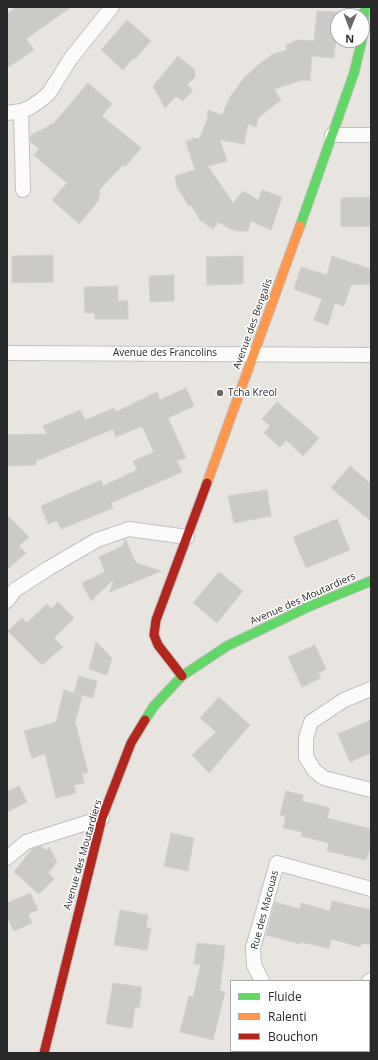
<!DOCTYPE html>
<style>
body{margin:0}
#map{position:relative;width:378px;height:1060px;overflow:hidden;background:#e8e4e0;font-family:"Open Sans",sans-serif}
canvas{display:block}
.frame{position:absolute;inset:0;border:8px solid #292929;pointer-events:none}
.legend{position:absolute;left:230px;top:980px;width:140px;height:72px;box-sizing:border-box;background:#fff;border:1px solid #a9a9a9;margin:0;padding:5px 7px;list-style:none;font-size:12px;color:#292929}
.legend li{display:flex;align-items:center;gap:8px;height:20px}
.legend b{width:20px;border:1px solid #a9a9a9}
.north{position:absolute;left:330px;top:8px;width:40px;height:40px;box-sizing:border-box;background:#fff;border:1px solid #a9a9a9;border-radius:50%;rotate:181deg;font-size:11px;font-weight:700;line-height:16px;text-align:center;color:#292929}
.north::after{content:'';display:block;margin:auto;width:14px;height:18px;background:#6c6a69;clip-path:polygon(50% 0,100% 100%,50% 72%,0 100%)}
</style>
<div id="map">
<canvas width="378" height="1060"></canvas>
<div class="frame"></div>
<ul class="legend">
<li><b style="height:5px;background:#63d668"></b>Fluide</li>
<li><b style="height:5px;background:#ff974d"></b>Ralenti</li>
<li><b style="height:5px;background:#b3261e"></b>Bouchon</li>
</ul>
<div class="north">N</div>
</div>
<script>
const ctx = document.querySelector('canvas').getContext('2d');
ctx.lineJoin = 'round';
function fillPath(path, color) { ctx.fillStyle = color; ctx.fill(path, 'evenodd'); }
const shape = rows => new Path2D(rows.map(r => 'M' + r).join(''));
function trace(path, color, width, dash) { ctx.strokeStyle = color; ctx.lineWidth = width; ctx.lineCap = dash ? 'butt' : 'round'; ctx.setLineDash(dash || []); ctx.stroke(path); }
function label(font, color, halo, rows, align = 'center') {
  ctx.font = font + ' "Open Sans",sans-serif'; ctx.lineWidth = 3; ctx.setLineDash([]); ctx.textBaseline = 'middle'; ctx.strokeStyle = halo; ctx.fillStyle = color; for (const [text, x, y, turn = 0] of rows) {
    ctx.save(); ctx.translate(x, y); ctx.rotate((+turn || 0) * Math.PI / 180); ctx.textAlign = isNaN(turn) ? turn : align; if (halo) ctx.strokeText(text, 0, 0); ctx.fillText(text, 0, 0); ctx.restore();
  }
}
const building = shape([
 [17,7,71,7,26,39,34,50,7,68,7,13,17,7],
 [317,11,338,12,334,58,312,56,310,81,302,80,274,89,281,100,258,118,256,127,248,124,244,144,220,140,227,161,208,166,233,203,243,191,258,200,262,190,282,197,271,230,251,221,248,231,235,231,218,222,213,229,200,220,191,205,189,206,177,187,175,176,195,170,186,142,190,140,191,142,192,138,199,139,207,120,208,110,222,115,230,97,243,79,259,64,273,54,287,50,286,45,297,40,314,41,317,11],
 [127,20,151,41,135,59,133,58,123,70,101,50,127,20],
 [178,56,195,70,195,77,187,85,193,90,183,101,176,96,165,108,153,86,178,56],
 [88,83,112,104,102,116,141,148,126,166,123,165,100,189,98,201,79,224,52,200,67,183,34,155,39,149,30,141,30,136,54,123,88,83],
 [371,197,371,226,341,227,341,198,371,197],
 [53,255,53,282,12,283,12,256,53,255],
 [243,256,243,284,207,285,206,257,243,256],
 [332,256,371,269,371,284,351,285,344,306,335,303,328,325,314,320,322,299,294,289,301,267,327,275,332,256],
 [174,275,174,301,150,302,149,276,174,275],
 [118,286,118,301,128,301,128,319,95,319,95,313,85,313,84,287,118,286],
 [186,388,194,406,168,418,186,458,177,461,182,472,111,503,113,508,61,529,57,521,48,524,41,506,101,480,103,486,137,470,133,461,154,452,142,426,116,437,113,429,36,461,36,465,7,466,7,435,47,434,43,426,80,410,85,420,114,408,116,412,157,392,160,400,186,388],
 [277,402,319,438,303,456,286,440,280,447,264,433,270,426,262,419,277,402],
 [350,466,371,484,371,521,331,488,350,466],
 [267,490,271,516,234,523,228,496,267,490],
 [7,515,29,537,19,546,26,553,7,570,7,515],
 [337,519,350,550,306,568,293,537,337,519],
 [125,539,136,563,161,571,110,592,114,579,91,601,82,583,105,572,99,557,123,546,125,539],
 [219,572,243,591,217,623,193,603,219,572],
 [58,602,74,618,54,638,63,647,42,665,8,631,22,618,27,623,47,604,51,609,58,602],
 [96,642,112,658,107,675,89,669,96,642],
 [315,645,326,669,318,673,321,678,302,687,288,657,315,645],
 [79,676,97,681,93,698,74,693,79,676],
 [64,690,82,696,75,722,88,772,82,774,84,783,74,785,76,793,56,798,45,754,32,758,24,731,56,722,64,690],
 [219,697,250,725,209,773,192,755,216,732,200,718,219,697],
 [371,720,371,753,350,762,338,734,371,720],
 [19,786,27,802,7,812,7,792,19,786],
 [286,791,303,795,302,801,330,808,327,818,371,829,371,851,369,851,366,860,327,851,329,843,301,836,302,832,283,828,286,817,280,815,286,791],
 [171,833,194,838,188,871,164,866,171,833],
 [40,846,46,851,49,847,57,862,48,873,54,879,39,894,14,872,32,849,40,846],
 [30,893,38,910,28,914,32,923,14,931,7,917,7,903,30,893],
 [332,901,371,910,371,945,362,943,360,947,331,939,329,948,300,942,300,944,266,935,275,902,300,909,301,903,330,911,332,901],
 [120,910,148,915,146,928,151,928,147,950,114,945,120,910],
 [197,943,225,946,220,990,225,992,213,1040,180,1032,189,996,193,997,201,964,194,964,197,943],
 [113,983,142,987,139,1008,135,1007,132,1028,106,1024,113,983]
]);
const street = shape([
 [21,111,23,190],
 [7,113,21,111,29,108,41,100,49,93,71,58,112,7],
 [332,135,371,135],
 [7,353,371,355],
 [7,601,15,590,49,568,97,540,129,529,187,537],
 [371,689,344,700,311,722,306,738,306,757,314,770,324,778,371,790],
 [7,858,26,842,102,818],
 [262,981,254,965,253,948,277,863,371,889],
 [369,981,371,980],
 [292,1051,293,1053]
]);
const fast = shape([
 [362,40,365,7],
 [300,226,354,73,362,40],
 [145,720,154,706,182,676,227,646,308,607,371,581]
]);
const slow = shape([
 [207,483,300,226]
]);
const jam = shape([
 [182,676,158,645,154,635,156,620,207,483],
 [44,1053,102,818,131,743,145,720]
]);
const markers = [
 [220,393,4,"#6c6a69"]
];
const streetNames = [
 ["Avenue des Bengalis",253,324,-70],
 ["Avenue des Francolins",165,353],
 ["Avenue des Moutardiers",303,599,-24],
 ["Avenue des Moutardiers",83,855,-74],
 ["Rue des Macouas",265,910,-75]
];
const poiNames = [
 ["Tcha Kreol",228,393]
];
fillPath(building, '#cccac7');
trace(building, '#d3d0cc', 1);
trace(street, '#c1c0c1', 16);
trace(fast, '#c1c0c1', 11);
trace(slow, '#c1c0c1', 11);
trace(jam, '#c1c0c1', 11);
trace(street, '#fcfbfa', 14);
trace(fast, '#63d668', 9);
trace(slow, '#ff974d', 9);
trace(jam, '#b3261e', 9);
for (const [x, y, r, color] of markers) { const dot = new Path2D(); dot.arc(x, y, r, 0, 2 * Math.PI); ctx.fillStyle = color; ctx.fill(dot); trace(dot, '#fff', 1.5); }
label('10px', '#292929', '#fff', streetNames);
label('10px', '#292929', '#fff', poiNames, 'left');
</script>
